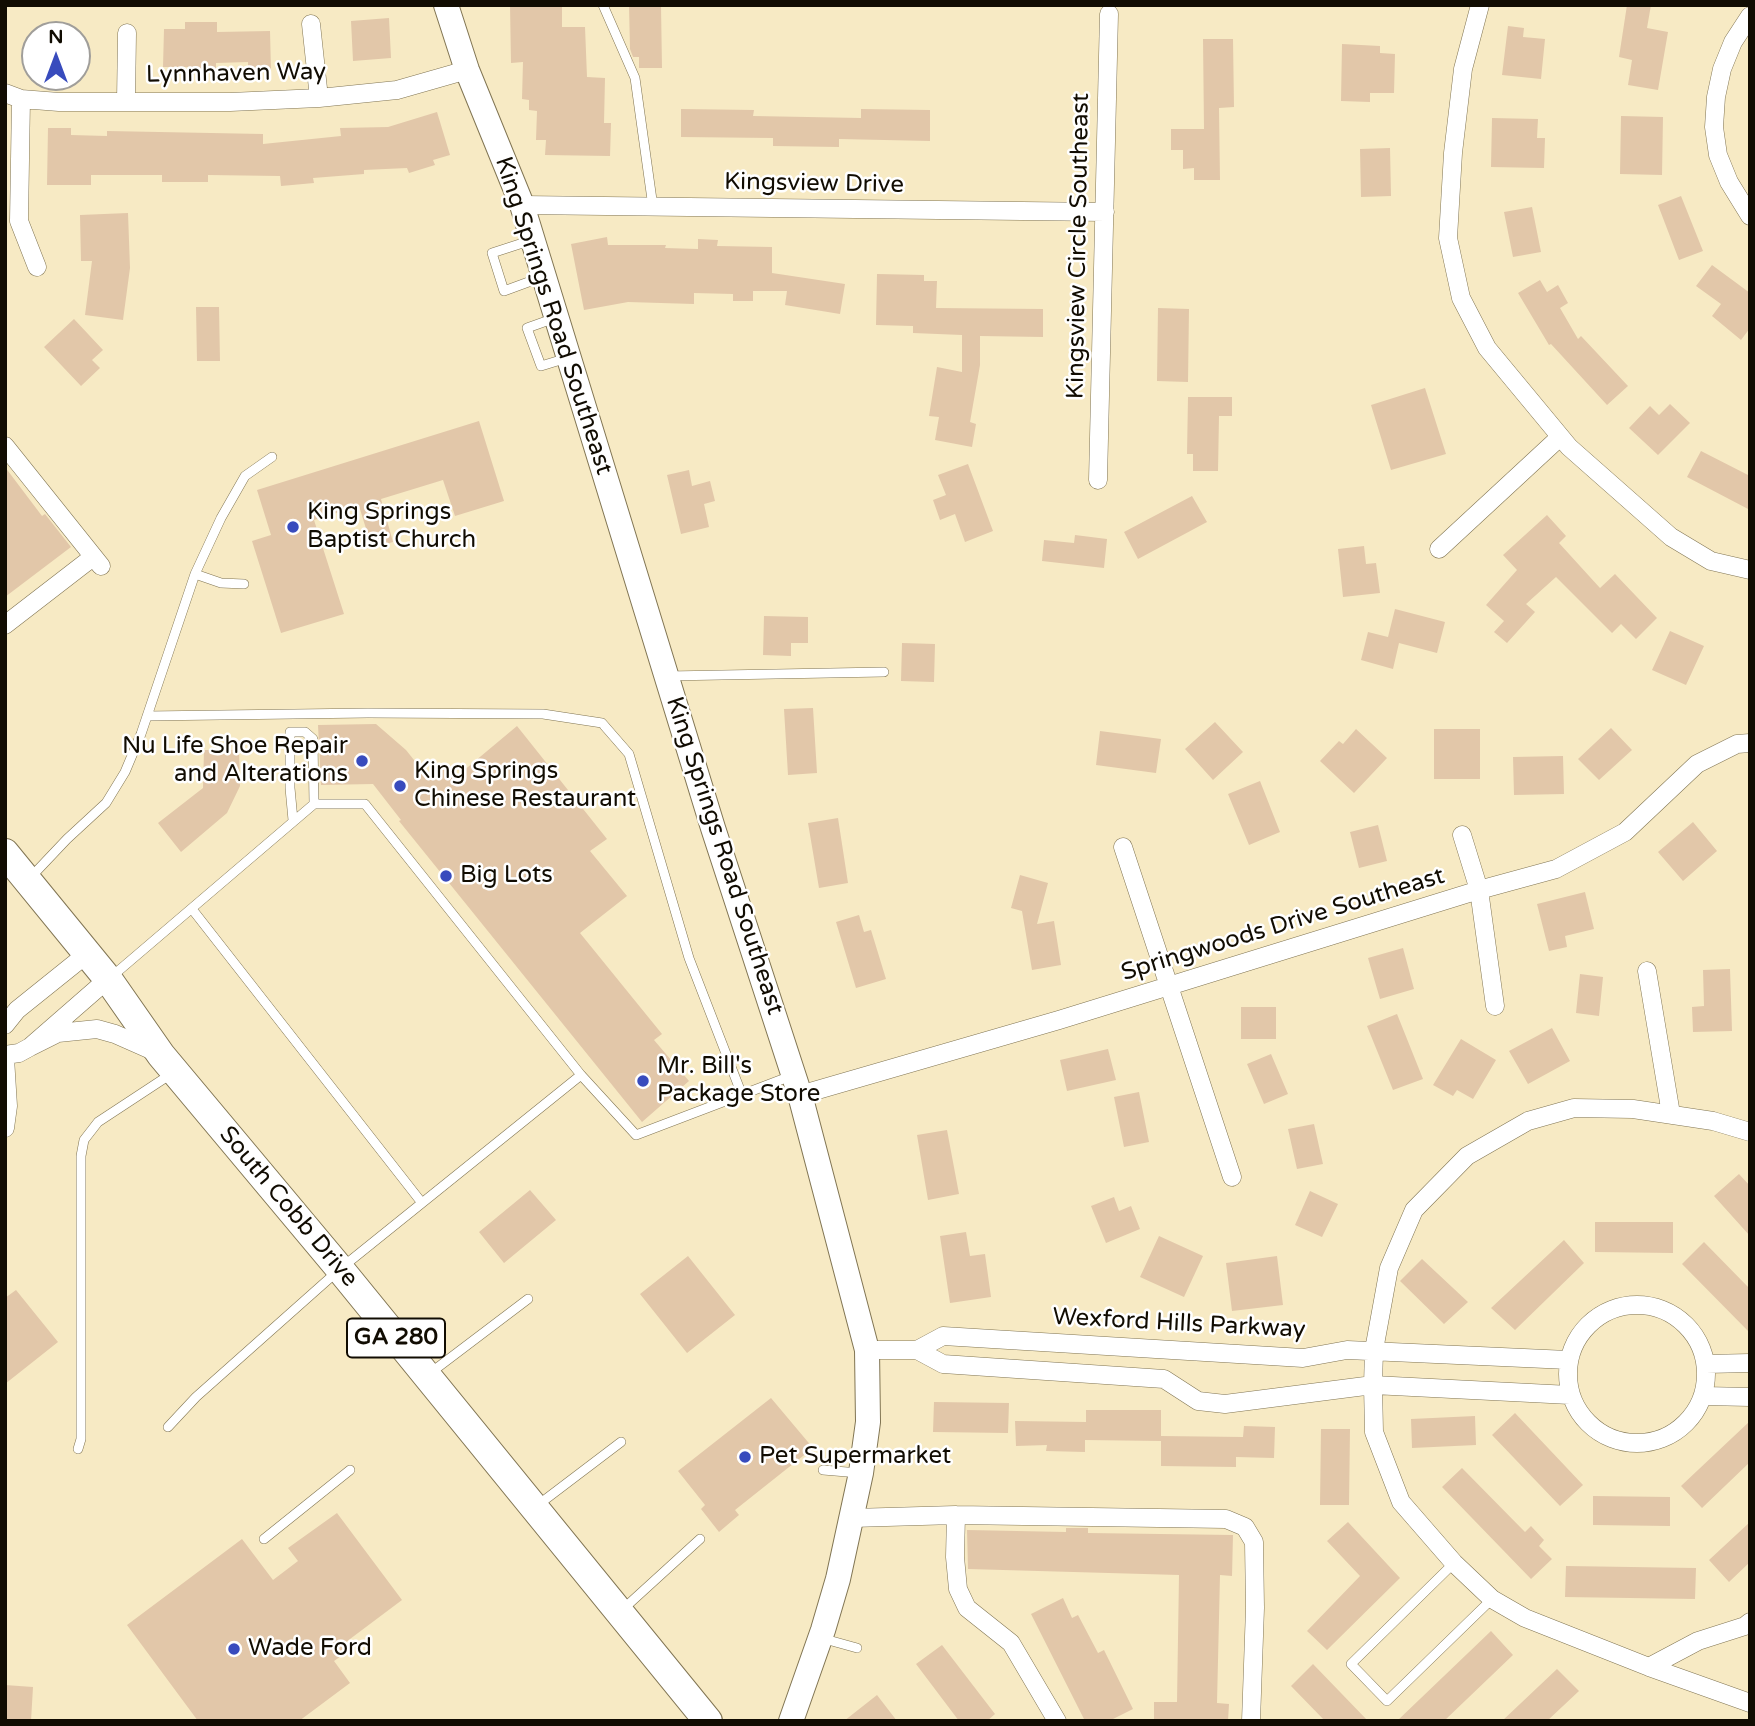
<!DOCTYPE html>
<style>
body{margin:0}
#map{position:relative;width:1755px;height:1726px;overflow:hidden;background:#f7eac4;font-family:"Varela Round",sans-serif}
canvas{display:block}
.frame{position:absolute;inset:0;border:7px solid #110c02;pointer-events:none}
.north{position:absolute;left:21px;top:21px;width:70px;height:70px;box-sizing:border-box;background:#fff;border:2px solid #a09e9a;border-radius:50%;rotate:0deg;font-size:19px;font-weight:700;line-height:28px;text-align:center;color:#110c02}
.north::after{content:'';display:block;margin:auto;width:24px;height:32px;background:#384bbd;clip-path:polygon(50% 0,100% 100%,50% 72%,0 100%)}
</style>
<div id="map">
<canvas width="1755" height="1726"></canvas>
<div class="frame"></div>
<div class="north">N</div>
</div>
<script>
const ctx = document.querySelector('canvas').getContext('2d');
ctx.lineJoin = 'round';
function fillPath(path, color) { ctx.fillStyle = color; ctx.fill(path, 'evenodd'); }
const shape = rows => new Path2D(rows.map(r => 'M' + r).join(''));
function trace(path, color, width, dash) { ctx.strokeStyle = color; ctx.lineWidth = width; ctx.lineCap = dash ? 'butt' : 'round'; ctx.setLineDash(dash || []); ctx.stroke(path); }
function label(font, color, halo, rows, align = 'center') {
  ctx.font = font + ' "Varela Round",sans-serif'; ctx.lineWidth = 5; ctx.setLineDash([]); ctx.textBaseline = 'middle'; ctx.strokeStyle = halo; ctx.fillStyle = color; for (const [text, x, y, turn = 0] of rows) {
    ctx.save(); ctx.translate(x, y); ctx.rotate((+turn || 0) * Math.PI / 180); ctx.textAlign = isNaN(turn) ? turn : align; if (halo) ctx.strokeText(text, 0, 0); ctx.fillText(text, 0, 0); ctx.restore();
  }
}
const building = shape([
 [510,5,562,5,562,27,585,27,587,77,605,78,604,123,611,123,610,156,545,155,546,140,536,140,537,111,529,110,529,100,522,99,523,62,511,63],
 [629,5,661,6,662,68,639,68,639,57,633,57,630,49],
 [1627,5,1651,5,1647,28,1668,32,1658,90,1628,85,1632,60,1619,57],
 [389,18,391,58,353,61,351,21],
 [185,22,217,22,217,32,270,31,271,71,248,71,248,62,216,63,216,72,194,71,194,67,163,67,164,29,185,29],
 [1508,26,1524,28,1523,37,1545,39,1541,79,1502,75],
 [1203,39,1233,39,1234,107,1219,108,1220,180,1194,180,1194,168,1183,169,1183,150,1171,150,1171,129,1204,129],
 [1342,44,1380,46,1380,53,1395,54,1394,93,1370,93,1370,102,1341,101],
 [681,109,754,110,753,116,861,118,861,109,930,110,930,141,839,139,839,147,773,146,773,138,681,137],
 [437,112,450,155,433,160,435,165,409,173,407,168,364,170,364,174,313,178,314,183,281,186,280,176,208,175,208,182,162,182,162,175,91,175,91,185,47,185,48,128,71,128,71,135,107,136,107,131,263,134,263,144,341,136,340,128,388,127],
 [1621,116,1663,117,1662,175,1620,174],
 [1492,118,1538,119,1537,138,1545,138,1544,168,1491,167],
 [1390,148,1391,196,1361,197,1360,149],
 [1681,196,1703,251,1679,260,1658,205],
 [1532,207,1541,252,1513,257,1504,212],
 [128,213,130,268,123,320,85,315,92,261,81,261,80,215],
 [607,237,608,245,666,245,665,248,698,249,698,239,718,240,717,246,772,247,772,273,845,284,840,314,785,305,787,291,753,291,753,301,733,301,733,294,694,293,694,304,628,302,584,310,571,244],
 [1712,265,1750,293,1750,328,1741,340,1712,316,1721,304,1696,286],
 [877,274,924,275,924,281,937,281,936,308,1043,309,1043,337,980,336,980,365,970,422,976,424,972,447,935,440,939,417,929,416,937,367,962,372,962,335,913,333,913,326,876,325],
 [1540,280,1547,292,1558,285,1568,303,1560,308,1578,339,1581,336,1628,386,1607,405,1551,344,1549,345,1518,293],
 [196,307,219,307,220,361,197,361],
 [1158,308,1189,309,1188,382,1157,381],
 [74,319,103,350,92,360,100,368,81,386,44,347],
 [1425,388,1446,454,1391,470,1371,405],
 [1188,397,1232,397,1232,416,1219,416,1218,471,1193,471,1193,454,1187,454],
 [1670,404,1690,423,1658,455,1629,428,1650,406,1659,415],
 [479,421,504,501,455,516,443,480,381,499,393,542,372,548,359,506,314,520,344,614,281,633,252,541,271,535,257,490],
 [1701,451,1750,476,1750,510,1687,477],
 [968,464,993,531,965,542,955,514,940,520,933,500,946,495,938,475],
 [5,467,42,516,45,514,71,547,5,597],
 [689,470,692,486,710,481,715,501,704,504,709,527,681,534,667,475],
 [1192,496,1207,522,1138,559,1124,532],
 [1547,515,1566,536,1559,543,1600,588,1615,574,1657,618,1636,639,1621,624,1612,633,1556,577,1526,604,1535,612,1507,643,1494,632,1504,621,1486,605,1517,570,1503,555],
 [1075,535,1107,539,1104,568,1042,561,1044,540,1074,543],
 [1364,546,1366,564,1376,563,1380,593,1343,597,1338,549],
 [1395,609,1445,622,1437,653,1399,643,1393,669,1361,660,1368,632,1388,637],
 [764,616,808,617,808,643,791,643,791,656,763,655],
 [1670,631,1704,646,1686,685,1652,670],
 [902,643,935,644,934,682,901,681],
 [813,708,817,773,788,775,784,709],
 [1215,722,1243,752,1213,780,1185,749],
 [376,724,406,750,430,780,447,765,456,777,517,726,607,839,590,851,627,896,580,933,662,1034,654,1040,689,1081,642,1122,399,821,401,820,373,784,321,785,318,725],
 [1611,728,1632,750,1599,780,1578,759],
 [1356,729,1387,758,1354,793,1320,761,1339,741,1343,744],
 [1434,729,1480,729,1480,779,1434,779],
 [1100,731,1161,739,1156,773,1096,765],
 [204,750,239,750,240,786,227,813,181,852,158,823,203,788],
 [1563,756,1564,794,1514,795,1513,757],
 [1260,781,1280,832,1249,845,1228,794],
 [838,818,848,883,819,888,808,823],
 [1693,822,1717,851,1683,881,1658,852],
 [1378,825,1387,861,1359,868,1350,832],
 [1020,875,1048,883,1037,924,1054,921,1061,965,1032,970,1022,911,1011,908],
 [1585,892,1594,929,1565,936,1567,947,1549,951,1537,904],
 [859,915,864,932,871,930,886,979,856,988,836,922],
 [1403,948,1414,989,1380,999,1368,958],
 [1730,969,1732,1031,1693,1032,1692,1007,1704,1006,1703,970],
 [1580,974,1603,977,1599,1016,1576,1013],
 [1241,1007,1276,1007,1276,1039,1241,1039],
 [1397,1014,1423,1079,1393,1090,1367,1026],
 [1552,1028,1570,1061,1528,1084,1509,1051],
 [1461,1039,1496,1060,1473,1099,1457,1090,1453,1096,1433,1085],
 [1108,1049,1116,1080,1067,1091,1060,1060],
 [1271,1054,1288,1094,1264,1104,1247,1064],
 [1139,1092,1149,1142,1124,1147,1114,1097],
 [1314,1124,1323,1164,1297,1169,1288,1129],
 [947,1130,959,1194,928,1200,917,1135],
 [1739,1174,1750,1186,1750,1236,1714,1196],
 [530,1190,556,1220,504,1263,479,1232],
 [1310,1191,1338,1204,1322,1237,1295,1225],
 [1114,1197,1119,1211,1131,1206,1140,1229,1106,1243,1091,1206],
 [1595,1222,1673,1222,1673,1253,1595,1252],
 [966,1232,970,1256,985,1254,991,1297,950,1303,940,1236],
 [1159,1236,1203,1256,1184,1297,1140,1277],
 [1564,1240,1584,1263,1515,1330,1491,1308],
 [1704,1242,1750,1289,1750,1333,1682,1264],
 [688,1256,735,1315,687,1353,640,1294],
 [1277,1256,1283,1305,1232,1311,1226,1263],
 [1422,1259,1468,1302,1444,1324,1400,1281],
 [16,1290,58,1342,5,1384,5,1298],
 [771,1398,813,1448,735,1510,739,1515,719,1532,701,1509,705,1505,678,1471],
 [934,1402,1009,1403,1008,1433,933,1432],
 [1086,1410,1161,1410,1161,1436,1243,1437,1244,1426,1275,1427,1274,1458,1236,1457,1236,1467,1161,1466,1161,1441,1085,1440,1085,1452,1046,1451,1047,1445,1016,1446,1015,1421,1086,1422],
 [1515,1413,1583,1485,1560,1506,1492,1435],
 [1475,1416,1476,1445,1412,1448,1411,1419],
 [1750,1421,1750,1462,1702,1508,1681,1486],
 [1321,1429,1350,1429,1349,1505,1320,1505],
 [1462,1468,1525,1532,1531,1526,1544,1540,1539,1546,1552,1559,1531,1579,1442,1487],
 [1593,1496,1670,1497,1670,1526,1593,1525],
 [337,1513,402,1600,342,1645,347,1652,334,1661,350,1683,299,1721,198,1721,127,1625,242,1539,273,1580,298,1561,288,1548],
 [1348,1522,1400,1578,1327,1650,1307,1631,1360,1576,1327,1541],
 [1750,1522,1750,1562,1729,1582,1709,1560],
 [1066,1528,1088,1528,1088,1533,1233,1535,1232,1576,1220,1575,1217,1703,1229,1704,1228,1721,1154,1721,1154,1702,1177,1702,1179,1575,968,1569,967,1530,1066,1532],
 [1566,1566,1696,1568,1695,1599,1565,1597],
 [1063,1598,1072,1618,1078,1615,1098,1653,1104,1650,1133,1709,1109,1721,1085,1721,1031,1614],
 [1491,1631,1513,1655,1444,1721,1397,1721],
 [942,1645,995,1714,987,1721,959,1721,916,1664],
 [1313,1664,1368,1721,1325,1721,1291,1686],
 [1557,1669,1579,1691,1547,1721,1502,1721],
 [5,1685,33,1687,31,1721,5,1721],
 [877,1695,897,1721,844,1721]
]);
const lane = shape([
 [603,5,635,78,653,207],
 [532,240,492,253,504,291,542,277],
 [555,318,527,328,541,366,567,358],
 [195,574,221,583,244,584],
 [668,676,884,672],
 [147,716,368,713,543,714,602,723,629,754,689,958,742,1095],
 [293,820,290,788,290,732,305,732,313,739,314,804],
 [31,877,67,839,106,803,125,772,141,734,195,574,221,518,245,476,272,457],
 [192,909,422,1203],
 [110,978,314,804,365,804,581,1075,636,1135,791,1076],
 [429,1374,528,1299],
 [168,1427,196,1397,340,1269,581,1075],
 [78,1449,81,1439,81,1156,84,1140,98,1122,171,1074],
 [823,1470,859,1473],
 [538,1505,621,1442],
 [264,1539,350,1470],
 [1454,1563,1351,1664,1387,1701,1492,1599],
 [621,1611,700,1539],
 [821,1638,857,1648]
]);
const street = shape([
 [1480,5,1463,69,1453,153,1448,238,1461,298,1487,348,1569,447,1671,537,1711,561,1750,570],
 [1750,16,1733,42,1722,69,1716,97,1714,127,1718,155,1729,182,1750,216],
 [311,24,319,98],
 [5,93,21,99,59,102,230,102,319,98,397,90,467,70],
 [21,99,19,221,37,267],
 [126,101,127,33],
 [522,205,1105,212],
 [5,446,101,566],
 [1098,480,1109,14],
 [1439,549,1560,437],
 [5,625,93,557],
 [1462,835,1479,890,1495,1006],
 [1123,847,1232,1177],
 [1647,971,1671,1114],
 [5,1025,17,1010,88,953],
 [30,1047,58,1033,97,1029,115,1034,158,1053],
 [5,1055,19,1053,30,1047,108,979],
 [5,1058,8,1106,5,1128],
 [800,1095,1059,1020,1479,890,1556,869,1625,832,1697,764,1737,744,1750,743],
 [1750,1132,1713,1121,1633,1109,1574,1108,1528,1121,1467,1156,1414,1210,1389,1268,1374,1350,1373,1385,1374,1432,1401,1502,1454,1563,1492,1599,1525,1618,1649,1667,1750,1703],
 '1568 1374a69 69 0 1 1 138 0a69 69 0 1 1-138 0Z',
 [867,1350,917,1350,943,1364,1164,1379,1198,1401,1225,1404,1373,1385,1570,1395],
 [917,1350,943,1336,1303,1358,1347,1350,1568,1360],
 [1706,1364,1750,1363],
 [1704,1396,1750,1397],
 [956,1515,955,1557,958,1589,967,1608,1011,1643,1057,1721],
 [852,1518,956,1515,1226,1519,1245,1527,1254,1542,1255,1608,1251,1721],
 [1649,1667,1698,1641,1745,1626,1750,1622]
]);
const secondary = shape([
 [446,5,467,70,522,205,713,828,800,1095,867,1350,868,1422,861,1473,838,1579,823,1630,791,1721]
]);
const primary = shape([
 [5,853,108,979,161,1055,340,1269,708,1721]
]);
const markers = [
 [293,527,7,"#384bbd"],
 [362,761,7,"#384bbd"],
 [400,786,7,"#384bbd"],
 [446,876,7,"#384bbd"],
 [643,1081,7,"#384bbd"],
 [745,1457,7,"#384bbd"],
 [234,1649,7,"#384bbd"]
];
const shields = [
 [396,1338,98]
];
const shieldNames = [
 ["GA 280",396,1338]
];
const streetNames = [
 ["Lynnhaven Way",236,74,-1],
 ["Kingsview Drive",814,184,1],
 ["Kingsview Circle Southeast",1079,246,-89],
 ["King Springs Road Southeast",553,316,72],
 ["King Springs Road Southeast",724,856,72],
 ["Springwoods Drive Southeast",1283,925,-17],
 ["South Cobb Drive",288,1207,50],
 ["Wexford Hills Parkway",1179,1324,3]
];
const poiNames = [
 ["King Springs",307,513],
 ["Baptist Church",307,541],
 ["Nu Life Shoe Repair",348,747,"right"],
 ["and Alterations",348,775,"right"],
 ["King Springs",414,772],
 ["Chinese Restaurant",414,800],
 ["Big Lots",460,876],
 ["Mr. Bill's",657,1067],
 ["Package Store",657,1095],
 ["Pet Supermarket",759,1457],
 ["Wade Ford",248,1649]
];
fillPath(building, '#e2c7a9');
trace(lane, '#817553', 10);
trace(street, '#817553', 19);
trace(secondary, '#817553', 26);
trace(primary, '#817553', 30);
trace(lane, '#fff', 9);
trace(street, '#fff', 18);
trace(secondary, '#fff', 24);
trace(primary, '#fff', 28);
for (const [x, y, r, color] of markers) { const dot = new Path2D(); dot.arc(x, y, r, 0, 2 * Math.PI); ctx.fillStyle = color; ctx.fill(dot); trace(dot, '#fff', 2.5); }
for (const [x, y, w] of shields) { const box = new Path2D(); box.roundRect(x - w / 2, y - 19.5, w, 39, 5); ctx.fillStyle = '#fff'; ctx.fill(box); trace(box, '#110c02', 2); }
label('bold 23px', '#110c02', null, shieldNames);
label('24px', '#110c02', '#fff', streetNames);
label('24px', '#110c02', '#fff', poiNames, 'left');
</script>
